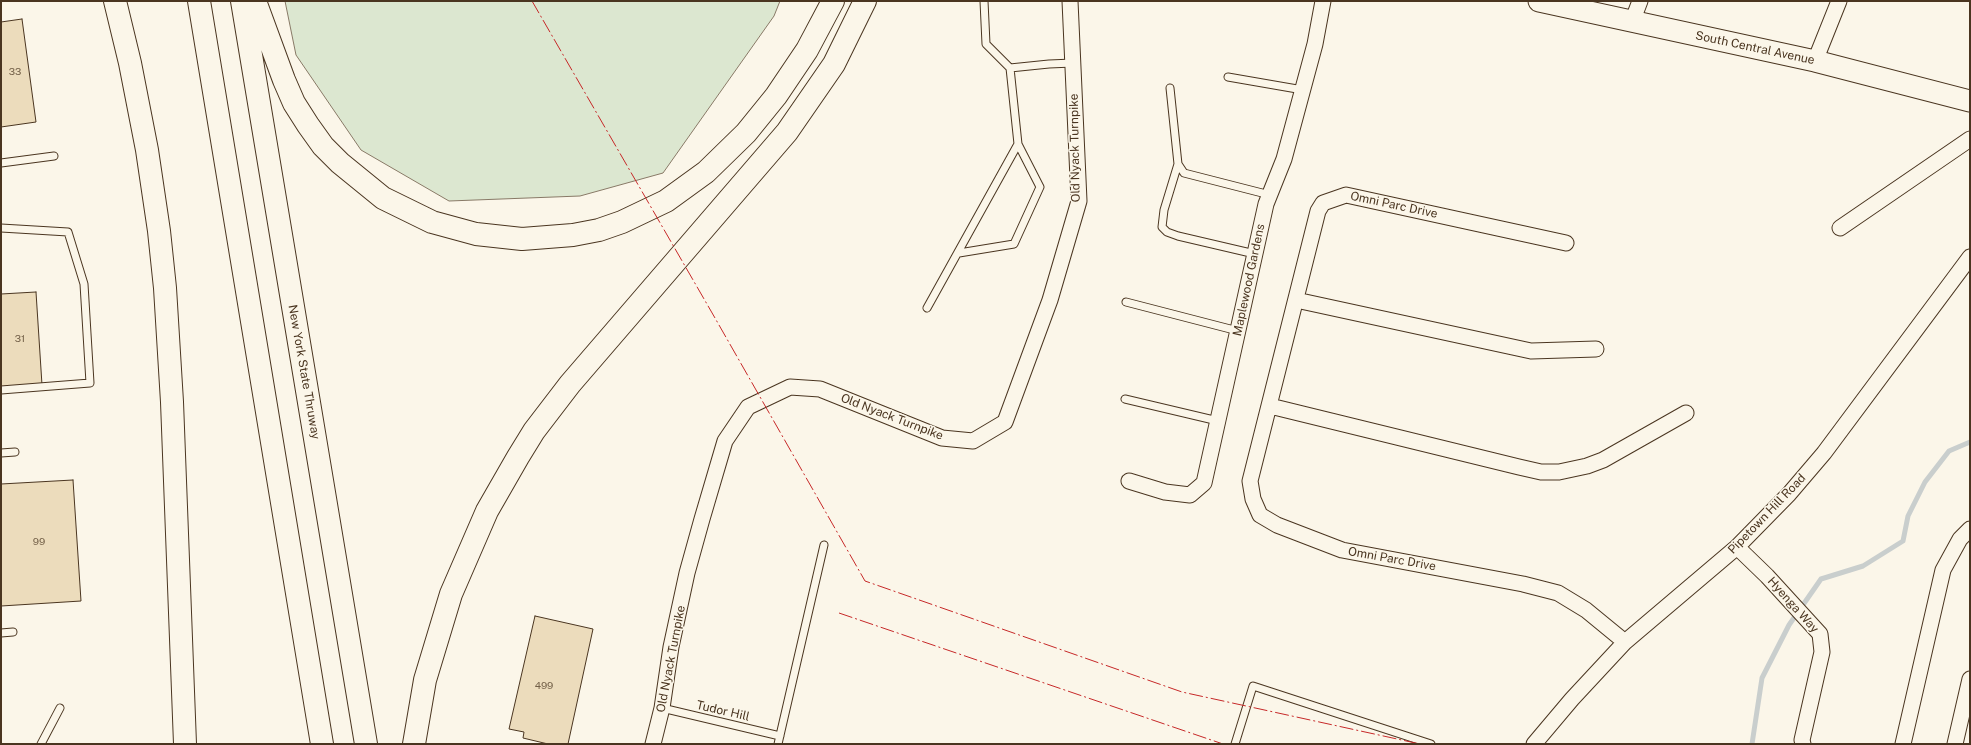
<!DOCTYPE html>
<style>
body{margin:0}
#map{position:relative;width:1971px;height:745px;overflow:hidden;background:#fbf6e9;font-family:"Public Sans",sans-serif}
canvas{display:block}
.frame{position:absolute;inset:0;border:2px solid #4a3520;pointer-events:none}
</style>
<div id="map">
<canvas width="1971" height="745"></canvas>
<div class="frame"></div>
</div>
<script>
const ctx = document.querySelector('canvas').getContext('2d');
ctx.lineJoin = 'round';
function fillPath(path, color) { ctx.fillStyle = color; ctx.fill(path, 'evenodd'); }
const shape = rows => new Path2D(rows.map(r => 'M' + r).join(''));
function trace(path, color, width, dash) { ctx.strokeStyle = color; ctx.lineWidth = width; ctx.lineCap = dash ? 'butt' : 'round'; ctx.setLineDash(dash || []); ctx.stroke(path); }
function label(font, color, halo, rows, align = 'center') {
  ctx.font = font + ' "Public Sans",sans-serif'; ctx.lineWidth = 3; ctx.setLineDash([]); ctx.textBaseline = 'middle'; ctx.strokeStyle = halo; ctx.fillStyle = color; for (const [text, x, y, turn = 0] of rows) {
    ctx.save(); ctx.translate(x, y); ctx.rotate((+turn || 0) * Math.PI / 180); ctx.textAlign = isNaN(turn) ? turn : align; if (halo) ctx.strokeText(text, 0, 0); ctx.fillText(text, 0, 0); ctx.restore();
  }
}
const green = shape([
 [285,1,780,1,774,16,663,173,580,196,449,201,361,150,296,55,285,1]
]);
const stream = shape([
 [1752,744,1762,678,1789,625,1821,579,1863,566,1903,541,1908,516,1925,482,1949,451,1970,442]
]);
const building = shape([
 [22,19,36,122,1,127,1,22,22,19],
 [36,292,42,385,1,387,1,294,36,292],
 [73,480,81,601,1,606,1,484,73,480],
 [535,616,593,629,568,744,548,744,523,738,524,732,509,729,535,616]
]);
const lane = shape([
 [984,1,986,44,1010,68],
 [1228,77,1303,90],
 [1170,88,1178,164,1184,173,1270,195],
 [1,163,54,156],
 [1178,164,1164,210,1162,227,1167,232,1178,236,1255,254],
 [1,228,68,232,84,284,90,383,1,390],
 [959,253,1014,244,1040,187,1018,144],
 [1126,302,1238,331],
 [927,308,1018,144,1010,68,1049,64,1073,63],
 [1125,399,1218,421],
 [1,453,15,452],
 [1,633,13,632],
 [662,708,780,736],
 [41,744,60,708],
 [778,744,824,545],
 [1235,744,1253,686,1431,744]
]);
const street = shape([
 [1632,22,1640,1],
 [1815,61,1839,1],
 [1840,228,1970,139],
 [1566,243,1346,195,1323,203,1318,211,1250,481,1253,499,1260,515,1277,525,1342,550,1523,584,1558,593,1586,610,1625,642],
 [1296,300,1531,351,1596,349],
 [1270,406,1519,467,1541,472,1559,472,1587,466,1603,460,1686,413],
 [1129,481,1165,492,1190,495,1204,483,1266,204,1284,159,1315,44,1323,1],
 [1737,547,1767,576,1820,634,1822,652,1802,740,1803,744],
 [653,744,662,708,671,647,687,573,702,519,725,441,748,407,790,387,820,389,942,438,973,441,1005,422,1050,300,1079,201,1070,1],
 [1534,744,1572,699,1625,642,1737,547,1789,494,1824,453,1970,257],
 [1903,744,1943,570,1960,539,1970,529],
 [1955,744,1970,679]
]);
const secondary = shape([
 [1539,1,1815,61,1970,101]
]);
const highway = shape([
 [115,1,130,63,147,150,159,231,165,288,172,402,185,744],
 [199,1,322,744],
 [242,1,366,744],
 [255,1,284,80,294,103,308,125,323,146,340,163,383,198,432,222,476,234,522,239,573,235,599,230,622,222,666,201,706,172,746,133,776,96,807,50,833,1],
 [414,744,425,680,451,594,487,511,518,457,534,431,570,384,787,132,834,64,865,1]
]);
const power = shape([
 [532,1,715,318,865,581,1182,692,1420,744],
 [839,613,1223,744]
]);
const numberNames = [
 ["33",15,72],
 ["31",20,339],
 ["99",39,542],
 ["499",544,686]
];
const streetNames = [
 ["South Central Avenue",1755,48,12],
 ["Old Nyack Turnpike",1075,148,-91],
 ["Omni Parc Drive",1394,205,12],
 ["Maplewood Gardens",1249,280,-78],
 ["New York State Thruway",304,372,80],
 ["Old Nyack Turnpike",892,417,21],
 ["Pipetown Hill Road",1767,514,-46],
 ["Omni Parc Drive",1392,559,10],
 ["Hyenga Way",1793,605,48],
 ["Old Nyack Turnpike",671,659,-79],
 ["Tudor Hill",723,711,13]
];
fillPath(green, '#dce7d0');
trace(green, '#887966', 1);
trace(stream, '#c9cecd', 5);
fillPath(building, '#ecdcbc');
trace(building, '#4a3520', 1);
trace(lane, '#4a3520', 9);
trace(street, '#4a3520', 17);
trace(secondary, '#4a3520', 23);
trace(highway, '#4a3520', 24);
trace(lane, '#fbf6e9', 7);
trace(street, '#fbf6e9', 15);
trace(secondary, '#fbf6e9', 21);
trace(highway, '#fbf6e9', 22);
trace(power, '#c62828', 1, [14, 3, 2, 3]);
label('10px', '#725f47', null, numberNames);
label('12px', '#4a3520', '#fbf6e9', streetNames);
</script>
